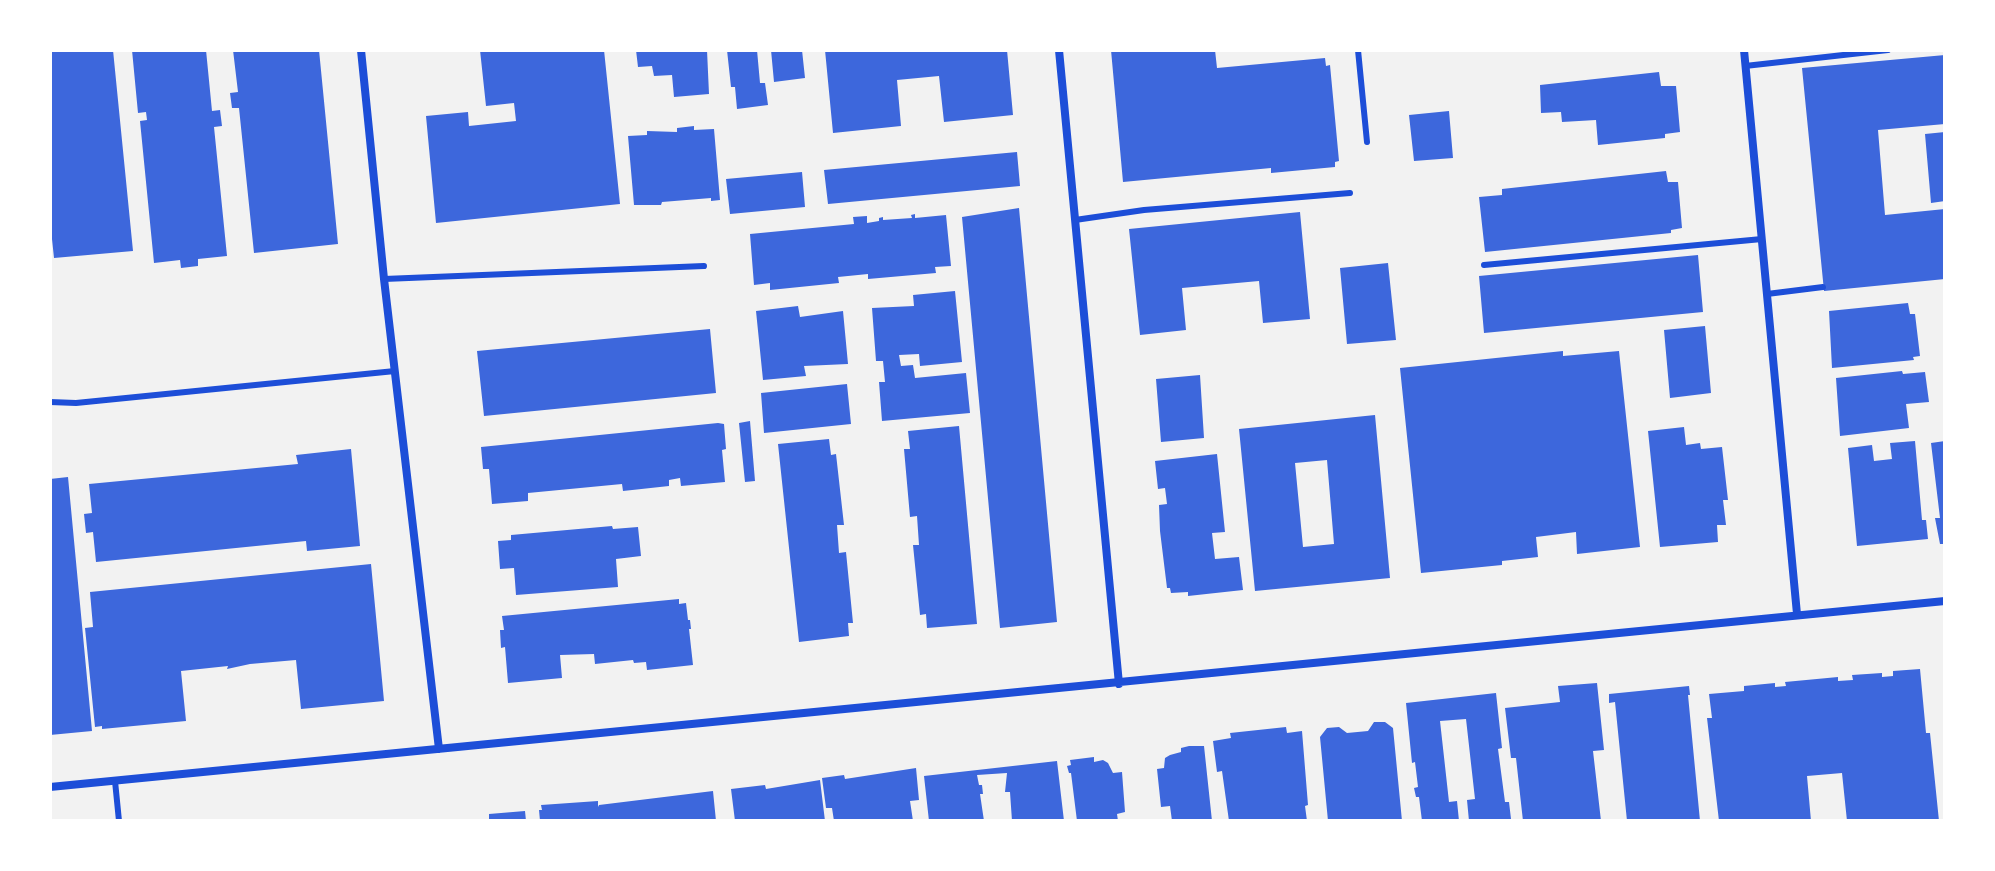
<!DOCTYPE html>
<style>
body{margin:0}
#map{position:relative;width:1995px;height:871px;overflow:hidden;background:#f2f2f2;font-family:"Open Sans",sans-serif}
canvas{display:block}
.frame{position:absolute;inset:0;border:52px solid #fff;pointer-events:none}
</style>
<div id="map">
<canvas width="1995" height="871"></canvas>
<div class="frame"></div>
</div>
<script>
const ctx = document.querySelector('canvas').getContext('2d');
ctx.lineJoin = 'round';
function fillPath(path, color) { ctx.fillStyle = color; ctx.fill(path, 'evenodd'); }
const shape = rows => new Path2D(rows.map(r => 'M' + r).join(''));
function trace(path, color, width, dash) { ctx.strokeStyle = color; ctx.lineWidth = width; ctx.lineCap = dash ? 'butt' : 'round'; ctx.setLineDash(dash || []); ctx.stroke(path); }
const building = shape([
 [50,50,113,50,133,251,54,258,50,220],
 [132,50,206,50,212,111,220,110,222,126,214,127,227,256,198,259,198,266,181,268,180,260,154,263,140,121,147,120,146,112,138,113],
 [233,50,319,50,338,244,254,253,239,108,232,108,230,93,238,92],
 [480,50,604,50,620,204,436,223,426,116,468,112,469,126,516,121,514,103,486,106],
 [636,50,707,50,709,94,674,97,672,75,654,76,652,66,638,67],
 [727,50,757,50,760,83,765,83,768,105,737,109,735,87,731,87],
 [771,50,802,50,805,78,774,82],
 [825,50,1007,50,1013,115,944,122,939,76,897,80,901,126,833,133],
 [1111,50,1215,50,1217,68,1325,58,1326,66,1330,65,1339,161,1335,162,1335,167,1271,173,1271,168,1123,182],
 [1945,55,1945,124,1878,130,1885,215,1945,209,1945,279,1824,291,1802,68],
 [1659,72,1661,86,1676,86,1680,132,1665,134,1665,138,1598,145,1596,120,1562,122,1561,112,1541,113,1540,85],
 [1449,111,1453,158,1414,161,1409,115],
 [694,126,694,130,714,129,720,200,711,201,711,198,662,202,661,205,634,205,628,136,647,135,647,131,677,132,677,128],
 [1945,132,1945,201,1931,203,1925,134],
 [1017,152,1020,186,828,204,824,170],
 [1666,171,1668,182,1678,182,1682,228,1671,230,1671,233,1485,252,1479,197,1502,195,1502,189],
 [802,172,805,207,730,214,726,179],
 [1019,208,1057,622,1000,628,962,217],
 [1300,212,1310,319,1263,323,1259,281,1182,288,1186,330,1140,335,1129,229],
 [915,214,915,218,946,215,951,266,935,267,936,273,868,279,868,274,838,277,839,283,770,290,770,283,754,285,750,234,854,224,853,217,867,216,867,223,879,221,879,218,883,217,883,220,912,218,911,215],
 [1698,255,1703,312,1484,333,1479,276],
 [1388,263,1396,340,1347,344,1340,268],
 [955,291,962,362,920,366,919,354,899,355,901,366,913,365,915,378,966,373,970,413,882,421,879,382,885,382,883,361,876,361,872,308,914,306,913,295],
 [1908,303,1910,314,1915,314,1920,356,1913,357,1914,360,1832,368,1829,311],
 [798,306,800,317,843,311,848,364,804,366,806,376,763,380,756,311],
 [1705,326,1711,393,1670,398,1664,330],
 [710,329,716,393,484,416,477,351],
 [1563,351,1563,356,1619,351,1640,547,1577,554,1576,532,1536,537,1538,557,1502,561,1502,565,1421,573,1400,368],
 [1902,371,1903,374,1925,372,1929,402,1906,404,1909,428,1840,436,1836,378],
 [1200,375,1204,438,1161,442,1156,379],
 [847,384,851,424,764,433,761,393],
 [1375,415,1390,578,1255,591,1239,429],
 [1327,460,1334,544,1303,547,1295,463],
 [750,421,755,481,745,482,739,423],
 [718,423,724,424,726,449,722,450,725,482,681,486,680,478,669,480,669,486,623,491,622,484,528,493,528,501,492,504,489,469,483,469,481,447],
 [959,426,977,624,927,628,926,614,920,615,913,545,919,545,917,516,910,517,904,449,910,449,908,431],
 [1684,427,1686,445,1700,443,1701,449,1722,447,1728,500,1723,500,1726,525,1717,525,1718,542,1660,547,1648,431],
 [829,439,831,455,836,454,844,525,837,525,839,553,846,552,853,623,848,623,849,636,799,642,778,444],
 [1915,441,1922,520,1926,520,1928,539,1857,546,1848,448,1872,445,1874,461,1892,459,1890,443],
 [1945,441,1945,544,1940,544,1935,518,1940,518,1931,443],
 [351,449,360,546,307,551,306,541,96,562,93,532,86,533,84,514,92,513,89,484,298,464,296,455],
 [1217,454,1225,532,1212,533,1215,559,1239,557,1243,590,1188,596,1188,592,1171,593,1170,588,1167,588,1160,531,1159,505,1167,504,1165,488,1158,489,1155,461],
 [68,477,92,731,50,735,50,479],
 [612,526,613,529,638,527,641,556,616,559,618,587,516,595,514,568,500,569,498,541,511,540,511,535],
 [371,564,384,701,301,709,296,660,250,664,227,669,228,666,181,671,186,721,102,729,102,726,95,727,85,628,93,627,90,592],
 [679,599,679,604,686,603,688,620,690,620,691,629,689,629,693,665,647,670,646,662,634,663,633,660,595,664,594,654,560,655,562,678,508,683,505,647,501,648,500,630,504,630,502,616],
 [1920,669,1926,733,1930,733,1939,821,1847,821,1842,773,1807,776,1811,821,1719,821,1707,718,1712,718,1709,694,1744,691,1744,686,1775,683,1775,687,1786,686,1785,682,1838,677,1838,681,1853,680,1852,675,1882,673,1882,677,1893,676,1893,671],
 [1597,683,1604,750,1593,751,1601,821,1523,821,1516,758,1511,758,1505,708,1560,702,1558,686],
 [1689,686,1690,695,1688,695,1700,821,1627,821,1615,702,1609,703,1609,694],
 [1496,693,1502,748,1498,749,1505,802,1509,802,1511,819,1469,821,1467,800,1475,799,1466,719,1440,721,1449,802,1457,801,1459,821,1422,821,1419,797,1416,797,1414,788,1418,787,1415,762,1412,763,1406,703],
 [1374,722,1385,722,1393,728,1402,821,1328,821,1320,737,1327,728,1339,727,1347,733,1368,731],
 [1286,727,1287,733,1302,731,1308,805,1305,806,1307,821,1229,821,1222,771,1217,772,1213,741,1231,738,1230,733],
 [1189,746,1204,746,1212,821,1172,821,1170,806,1161,807,1157,769,1164,768,1165,758,1170,755,1181,752,1181,748],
 [1094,757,1094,762,1103,760,1108,763,1113,773,1122,772,1125,812,1117,814,1118,821,1077,821,1071,773,1069,773,1067,766,1071,765,1070,760],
 [1057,761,1064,821,1012,821,1010,792,1005,792,1007,773,977,775,979,785,982,785,983,794,980,794,984,821,929,821,924,776],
 [916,768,919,800,910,801,913,821,834,821,832,808,826,808,822,778,844,775,845,779],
 [820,780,825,821,735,821,731,789,765,785,766,789],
 [713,791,716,821,540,821,539,810,542,810,541,805,598,801,598,807,599,805],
 [525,811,526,821,489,821,489,814]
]);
const service = shape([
 [1358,50,1367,142],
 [1745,66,1888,50],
 [1075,220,1144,210,1350,193],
 [1484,265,1762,239],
 [384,279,704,266],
 [1767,294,1823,287],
 [50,402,76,403,395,371],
 [115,781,119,821]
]);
const minor = shape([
 [361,50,384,279,439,749],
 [1059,50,1119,684],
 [1744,50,1797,614],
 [50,787,1945,601]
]);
fillPath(building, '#3d67dc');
trace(service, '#1d4ed8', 6);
trace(minor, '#1d4ed8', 8);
</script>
